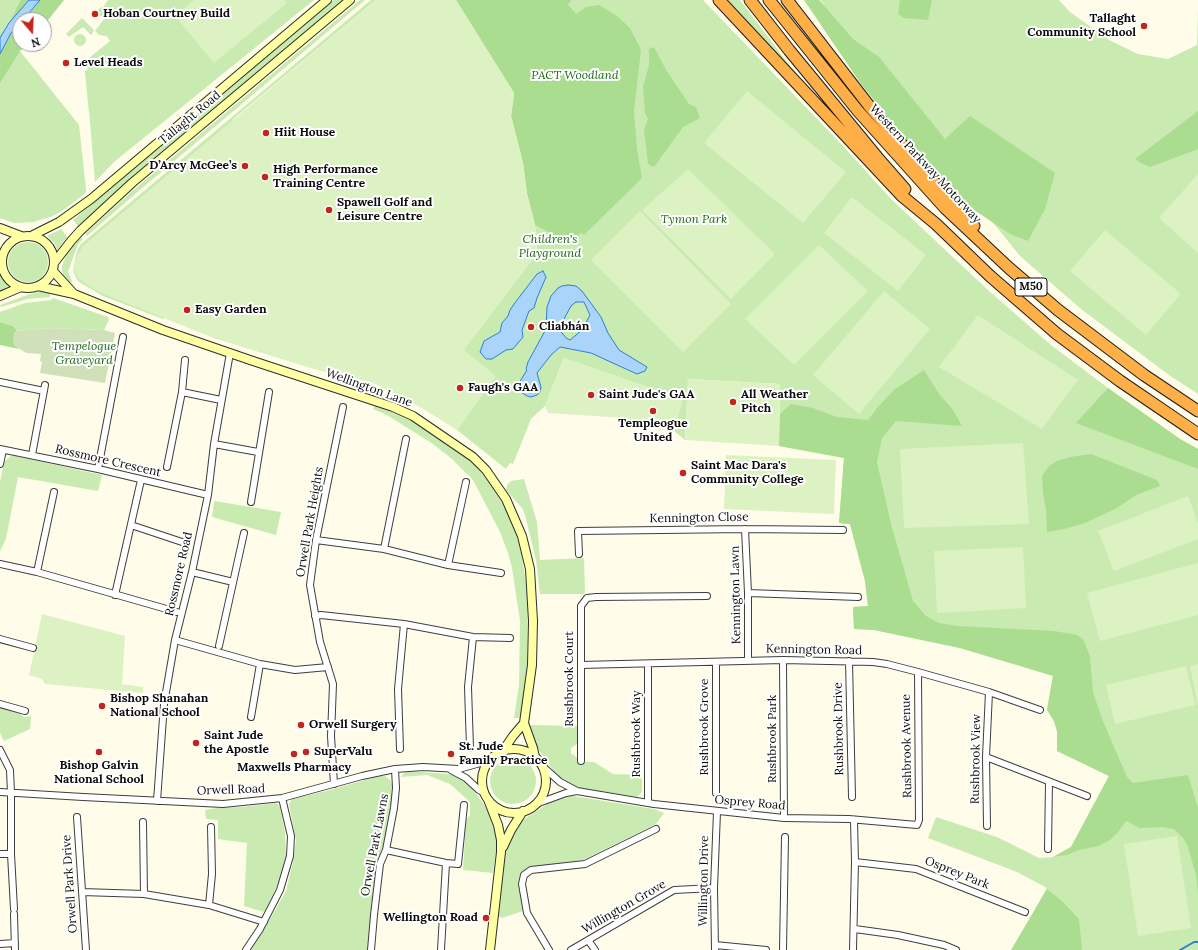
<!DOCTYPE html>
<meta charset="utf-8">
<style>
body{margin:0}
#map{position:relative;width:1198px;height:950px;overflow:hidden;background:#fffde9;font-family:Lora,serif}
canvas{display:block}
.north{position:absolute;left:12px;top:12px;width:40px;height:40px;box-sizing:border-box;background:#fff;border:1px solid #9d9d9d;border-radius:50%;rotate:161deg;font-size:11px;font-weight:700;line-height:16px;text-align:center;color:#0b0b0b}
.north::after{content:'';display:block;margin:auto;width:14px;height:18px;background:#c3251c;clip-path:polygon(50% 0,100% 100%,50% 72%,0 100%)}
</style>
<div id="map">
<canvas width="1198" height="950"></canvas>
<div class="north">N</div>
</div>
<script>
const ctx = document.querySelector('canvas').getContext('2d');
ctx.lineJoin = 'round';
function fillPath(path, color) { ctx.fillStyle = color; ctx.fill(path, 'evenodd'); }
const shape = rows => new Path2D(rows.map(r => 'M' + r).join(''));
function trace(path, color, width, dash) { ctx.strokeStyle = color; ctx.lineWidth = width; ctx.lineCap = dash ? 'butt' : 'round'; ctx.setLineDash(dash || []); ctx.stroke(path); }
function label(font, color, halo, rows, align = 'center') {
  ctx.font = font + ' Lora,serif'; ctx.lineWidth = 4; ctx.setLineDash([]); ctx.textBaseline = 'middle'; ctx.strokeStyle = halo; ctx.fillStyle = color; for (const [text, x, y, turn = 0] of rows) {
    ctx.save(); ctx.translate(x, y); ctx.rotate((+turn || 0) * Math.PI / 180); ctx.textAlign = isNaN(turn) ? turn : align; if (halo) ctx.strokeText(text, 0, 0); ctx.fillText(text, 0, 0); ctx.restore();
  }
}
const green = shape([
 [0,0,29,0,20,10,0,38],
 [108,0,314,0,114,162,95,182,90,122,85,74,85,71,88,69,87,67,83,65,84,62,110,41,107,36,99,35,95,31,104,19,96,12,101,7,103,7],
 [334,0,345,0,130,181,78,226,73,220],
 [360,0,365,0,134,195,87,236,85,234,131,192],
 [371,0,376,0,233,119,165,318,163,319,103,296,79,282,76,278,73,270,77,251,81,244],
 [456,0,703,0,844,147,891,199,989,291,1051,345,1108,388,1180,439,1198,449,1198,950,1012,950,1047,888,1017,872,928,838,936,817,997,837,1039,858,1053,857,1071,847,1109,776,1057,751,1057,731,1054,721,1047,710,1053,675,960,648,874,630,854,629,853,607,868,606,865,581,850,524,839,523,844,458,779,446,780,384,688,379,685,440,674,431,682,399,564,358,545,406,531,419,513,464,510,463,506,469,457,430,495,376,420,407,372,382,318,370,211,337,501,299,537,254,535,225,514,93],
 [725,0,740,0,806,87],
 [820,0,1059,0,1070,12,1109,40,1138,54,1168,59,1197,45,1198,10,1198,394,1169,375,1081,309,1020,256,852,48],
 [82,18,94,30,92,34,91,35,83,27,69,37,66,34],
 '74 40a6 6 0 1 1 12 0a6 6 0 1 1-12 0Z',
 [20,51,79,125,86,189,86,192,83,195,62,211,53,216,34,222,14,223,0,218,0,71],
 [61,229,67,237,57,250,55,244,47,236],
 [81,237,83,239,78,244,69,269,68,272,72,281,70,285,64,278,62,271,62,266,67,254,73,246],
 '8 262a20 20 0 1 1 40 0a20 20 0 1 1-40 0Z',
 [0,275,6,283,11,287,0,291],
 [43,291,50,292,50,297,28,299,1,307,0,305,27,295],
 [53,298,108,317,109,320,104,330,48,328,17,331,13,326,0,322,0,312,25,303,51,300],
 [375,405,414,422,472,462,486,478,496,492,505,508,517,536,521,552,526,583,528,599,527,662,525,690,520,718,514,718,519,685,520,621,512,568,508,553,500,532,473,480,452,459,433,444,387,415,373,409],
 [12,455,102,475,98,491,18,477,6,539,0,551,0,482,4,462],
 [524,479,537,522,540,560,584,558,585,593,583,594,540,594,536,560,525,515,522,508,506,490,507,485,511,481],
 [214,501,281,512,276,535,212,517],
 [0,708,20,713,24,717,31,716,30,729,4,741,0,733],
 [529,725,577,726,577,744,571,748,571,754,574,755,577,758,577,762,594,762,613,774,642,775,642,792,637,797,581,788,570,785,561,779,553,770,538,749,531,736],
 '490 781a23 23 0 1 1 46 0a23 23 0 1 1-46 0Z',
 [409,771,448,774,457,776,466,782,473,789,491,815,497,829,497,845,493,873,463,870,466,820,470,815,470,802,450,784,427,775,401,777,404,773],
 [379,776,385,776,390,780,392,785,391,809,386,837,376,866,369,950,251,950,266,926,286,891,293,862,296,841,289,804,292,799,326,791],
 [566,796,573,796,654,809,664,813,656,824,583,860,528,868,523,872,520,878,519,885,523,911,502,918,498,916,507,842,520,822,555,799],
 [275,803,278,804,280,807,285,832,286,856,276,888,264,912,244,906,247,843,218,839,218,820,206,819,205,810,217,808,243,807]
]);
const forest = shape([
 [21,0,29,0,20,10,0,40,0,36,9,23],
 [40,0,64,0,44,25,44,20,23,20],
 [456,0,571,0,568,5,576,14,586,7,599,5,617,16,630,28,641,50,634,111,637,149,642,178,584,235,582,233,579,234,575,246,535,225,527,194,523,163,511,116,514,93],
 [804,0,819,0,853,39,879,57,945,139,970,116,1055,173,1045,209,1028,241,1010,234,968,206,918,155,861,84],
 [900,0,932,0,928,20,904,18,898,14],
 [20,23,20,44,27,44,20,51,0,83,0,54,11,33],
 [654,47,666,70,689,104,696,107,700,118,683,127,654,167,648,164,644,130,648,119,645,113,643,87,649,65,649,49],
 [1198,111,1198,149,1150,167,1141,163,1135,159],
 [0,322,13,326,17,331,14,333,15,346,19,349,0,345],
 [924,370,939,394,953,410,962,426,896,421,882,438,877,462,891,524,913,601,926,616,939,623,957,626,1054,631,1077,635,1083,639,1090,656,1093,692,1102,719,1127,777,1133,783,1188,775,1198,808,1198,893,1196,875,1188,847,1184,839,1174,829,1163,827,1140,828,1126,821,1118,832,1110,840,1098,846,1079,850,1067,855,1053,857,1071,847,1109,776,1057,751,1057,731,1054,721,1047,710,1053,676,960,648,874,630,854,629,853,607,868,606,865,581,850,524,839,523,844,458,779,446,780,414,791,404,813,408,837,417,868,420,877,408,895,389],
 [1108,388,1180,439,1198,449,1198,469,1076,423],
 [1091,454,1157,480,1160,486,1136,495,1117,508,1085,523,1064,529,1047,532,1046,510,1043,493,1042,476,1048,467,1057,461,1070,457],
 [1047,889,1063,902,1079,919,1082,950,1011,950]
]);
const cemetery = shape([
 [48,328,104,330,115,333,105,383,40,373,42,362,40,361,41,354,26,353,15,346,13,343,14,333,17,331]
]);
const pitch = shape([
 [194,0,284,0,287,3,214,63,175,16],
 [376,0,456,0,514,93,511,116,523,163,527,194,535,225,537,254,464,350,496,376,457,430,420,407,372,382,318,370,211,337,99,292,78,278,74,270,75,263,78,254,83,246],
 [747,91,846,172,803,223,704,143],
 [688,169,775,254,731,299,642,210],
 [1198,174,1198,253,1159,218],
 [852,197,926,255,898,291,824,233],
 [640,211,731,304,683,352,591,260],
 [1105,230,1181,294,1146,335,1070,271],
 [819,245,868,291,794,365,745,319],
 [884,291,930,329,859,414,813,375],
 [978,315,1078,380,1042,429,939,367],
 [564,358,683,399,674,431,623,425,625,418,548,413,545,406],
 [688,379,780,384,779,446,685,440],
 [1023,443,1029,524,904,528,900,449],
 [726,455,836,460,834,514,724,509],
 [1188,496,1198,523,1198,539,1114,571,1098,531],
 [1023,547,1026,608,937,613,934,551],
 [1198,563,1198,615,1100,641,1087,593],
 [42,614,125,636,122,684,143,687,143,693,45,684,42,679,29,675],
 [1198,664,1198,706,1190,666],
 [1186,666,1195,705,1115,724,1106,685],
 [1177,836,1191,928,1138,936,1124,844]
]);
const water = shape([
 [29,0,40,0,23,20,20,20,20,23,11,33,0,54,0,38,9,23,29,0],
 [543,271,546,277,537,298,534,308,529,311,522,330,523,337,513,349,506,350,492,359,486,359,480,352,484,341,500,332,502,323,508,316,510,310,514,304,537,274,543,271],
 [568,285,576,286,582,291,601,317,608,333,619,350,647,367,645,371,637,374,591,353,560,347,551,355,537,373,541,387,540,392,537,395,531,397,527,396,521,392,519,383,527,370,526,369,528,362,546,329,547,307,551,296,558,288,562,286,568,285],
 [576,302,584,302,590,315,582,330,570,340,566,338,559,329,563,324,565,317,571,306,576,302]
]);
const stream = shape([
 [1180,950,1194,942,1198,942]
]);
const street = shape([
 [0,382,44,391],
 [182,392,221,400],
 [214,444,258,452],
 [0,449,98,469,208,495],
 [32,455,45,385],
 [0,464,3,450],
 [167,467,182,392,185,360],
 [98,469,123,337],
 [251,502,269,392],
 [131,525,182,542],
 [745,529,748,593,748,661],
 [316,540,384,549,448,565,501,573],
 [384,549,406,439],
 [579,554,578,531,745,529,843,530],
 [0,564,37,572,177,612],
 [448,565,466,482],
 [37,572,54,492],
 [192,572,233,582],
 [748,593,858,597],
 [115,595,141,480],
 [315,616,321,615,404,624,473,637,510,638],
 [0,639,33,648],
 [175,640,260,664,295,670,328,667],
 [219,646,244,533],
 [783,660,784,818],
 [849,661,852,797],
 [581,665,783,660,873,662,887,664,918,672,989,692,1040,710],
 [0,704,25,711],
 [251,717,260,664],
 [470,748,468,687,473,637],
 [400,749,398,689,404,624],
 [0,750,10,770,11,793,11,854,14,909],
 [986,757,1087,796],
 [581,761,581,606,587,598,596,597,707,596],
 [540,764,560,782,577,791,654,804,784,818,849,819,917,825,919,820,918,672],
 [451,770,466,778,479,790,485,793],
 [334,784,331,736,333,684,320,642,310,585,316,540,343,407],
 [0,792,83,797,223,804,282,798,362,776,395,769,423,767,459,769,491,760],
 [716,793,716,662],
 [157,801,164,704,175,640,192,572,208,495,214,444,230,353],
 [648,803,648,664],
 [536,804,566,793,577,791],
 [77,817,86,950],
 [143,822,144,894],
 [987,826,986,757,989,692],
 [1048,849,1049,782],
 [386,850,446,863,458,864,464,805],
 [0,854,11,854],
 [855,862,916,869,1025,912],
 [82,892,144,894,209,905,264,922],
 [209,905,212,874,211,827],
 [14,914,15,950],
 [855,929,898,935,944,945,956,950],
 [588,940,595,950],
 [0,944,15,943],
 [715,945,766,950],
 [246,950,260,929,280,890,290,856,291,836,282,798],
 [371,950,374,915,380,864,386,850,394,808,396,788,395,769],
 [441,950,446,863],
 [549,950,527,913,522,884,524,875,531,870,585,864,656,829],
 [571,950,674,890,714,888],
 [715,950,714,888,717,812],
 [783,950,785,837],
 [853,950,855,862,854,820]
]);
const secondary = shape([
 [0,228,21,236],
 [33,235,59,222,91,199,327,0],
 '2 262a26 26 0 1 1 52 0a26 26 0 1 1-52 0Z',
 [54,263,71,241,80,231,132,183,350,0],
 [53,271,74,294],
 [38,286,74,294,163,330,253,361,393,407,413,416,473,457,486,470,506,499,522,536,530,569,533,621,532,665,524,723,533,748,535,757],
 [0,296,21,287],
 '482 781a32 32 0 1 1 64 0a32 32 0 1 1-64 0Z',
 [502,752,513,736,524,723],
 [489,802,498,825,501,840,501,852,490,950],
 [503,847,511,830,523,811]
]);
const highway = shape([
 [719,0,902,196,936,224,990,276,1057,334,1120,381,1198,434],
 [750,0,789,50,877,157,905,189],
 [769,0,858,111,945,208,1009,268,1058,310,1144,375,1198,411],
 [787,0,870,107,935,183,974,226]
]);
const markers = [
 [95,14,4,"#c3251c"],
 [1144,26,4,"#c3251c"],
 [66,63,4,"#c3251c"],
 [266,133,4,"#c3251c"],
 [245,166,4,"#c3251c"],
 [265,177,4,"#c3251c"],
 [329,210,4,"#c3251c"],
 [187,310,4,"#c3251c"],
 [531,327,4,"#c3251c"],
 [460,388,4,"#c3251c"],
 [591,395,4,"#c3251c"],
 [733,402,4,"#c3251c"],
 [653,411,4,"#c3251c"],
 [683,473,4,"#c3251c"],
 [102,706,4,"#c3251c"],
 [301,725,4,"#c3251c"],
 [196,743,4,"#c3251c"],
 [99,752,4,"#c3251c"],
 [306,752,4,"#c3251c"],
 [294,754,4,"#c3251c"],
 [451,754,4,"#c3251c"],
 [486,918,4,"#c3251c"]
];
const shields = [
 [1031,287,32]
];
const shieldNames = [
 ["M50",1031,287]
];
const poiNames = [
 ["Hoban Courtney Build",103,14],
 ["Tallaght",1136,19,"right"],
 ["Community School",1136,33,"right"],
 ["Level Heads",74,63],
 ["Hiit House",274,133],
 ["D’Arcy McGee’s",237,166,"right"],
 ["High Performance",273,170],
 ["Training Centre",273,184],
 ["Spawell Golf and",337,203],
 ["Leisure Centre",337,217],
 ["Easy Garden",195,310],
 ["Cliabhán",539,327],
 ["Faugh's GAA",468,388],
 ["Saint Jude's GAA",599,395],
 ["All Weather",741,395],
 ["Pitch",741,409],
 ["Templeogue",653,424,"center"],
 ["United",653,438,"center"],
 ["Saint Mac Dara's",691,466],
 ["Community College",691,480],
 ["Bishop Shanahan",110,699],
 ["National School",110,713],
 ["Orwell Surgery",309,725],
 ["Saint Jude",204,736],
 ["the Apostle",204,750],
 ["St. Jude",459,747],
 ["Family Practice",459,761],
 ["SuperValu",314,752],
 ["Bishop Galvin",99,766,"center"],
 ["National School",99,780,"center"],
 ["Maxwells Pharmacy",294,768,"center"],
 ["Wellington Road",478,918,"right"]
];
const parkNames = [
 ["PACT Woodland",575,76],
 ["Tymon Park",694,220],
 ["Children's",550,240],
 ["Playground",550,254],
 ["Tempelogue",84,347],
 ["Graveyard",84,361]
];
const streetNames = [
 ["Tallaght Road",190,118,-40],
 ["Western Parkway Motorway",925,164,47],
 ["Wellington Lane",369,388,20],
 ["Rossmore Crescent",108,461,13],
 ["Kennington Close",699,518,-1],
 ["Orwell Park Heights",310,522,-80],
 ["Rossmore Road",179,574,-77],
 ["Kennington Lawn",736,595,-91],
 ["Kennington Road",814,650,1],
 ["Rushbrook Court",570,679,-90],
 ["Rushbrook Grove",705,727,-90],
 ["Rushbrook Drive",839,729,-91],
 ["Rushbrook Way",637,734,-90],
 ["Rushbrook Park",773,739,-90],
 ["Rushbrook Avenue",907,746,-91],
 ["Rushbrook View",976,759,-89],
 ["Orwell Road",231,790,-2],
 ["Osprey Road",750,803,5],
 ["Orwell Park Lawns",375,845,-79],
 ["Osprey Park",957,873,22],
 ["Willington Drive",704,881,-89],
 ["Orwell Park Drive",70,884,-94],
 ["Willington Grove",624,907,-30]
];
fillPath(green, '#c9ebb1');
fillPath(forest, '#aadd8f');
fillPath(cemetery, '#d0e1ba');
fillPath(pitch, '#ddf2c3');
fillPath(water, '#aad4fa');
trace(water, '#2d80d5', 1);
trace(stream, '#2d80d5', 2);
trace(street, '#3e3e3e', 8);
trace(secondary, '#2d2d2d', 10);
trace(highway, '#1c1c1c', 13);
trace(street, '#fff', 6);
trace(secondary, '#ffffa4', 8);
trace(highway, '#feaf48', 11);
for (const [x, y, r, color] of markers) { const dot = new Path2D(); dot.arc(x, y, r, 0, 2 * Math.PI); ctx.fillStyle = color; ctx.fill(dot); trace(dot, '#fff', 1.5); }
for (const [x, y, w] of shields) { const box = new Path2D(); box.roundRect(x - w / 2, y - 9, w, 18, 3); ctx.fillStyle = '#fff'; ctx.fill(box); trace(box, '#0b0b0b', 1); }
label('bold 11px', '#0b0b0b', null, shieldNames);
label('bold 12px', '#0b0b0b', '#fff', poiNames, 'left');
label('italic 12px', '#206618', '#fff', parkNames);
label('12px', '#0b0b0b', '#fff', streetNames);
</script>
